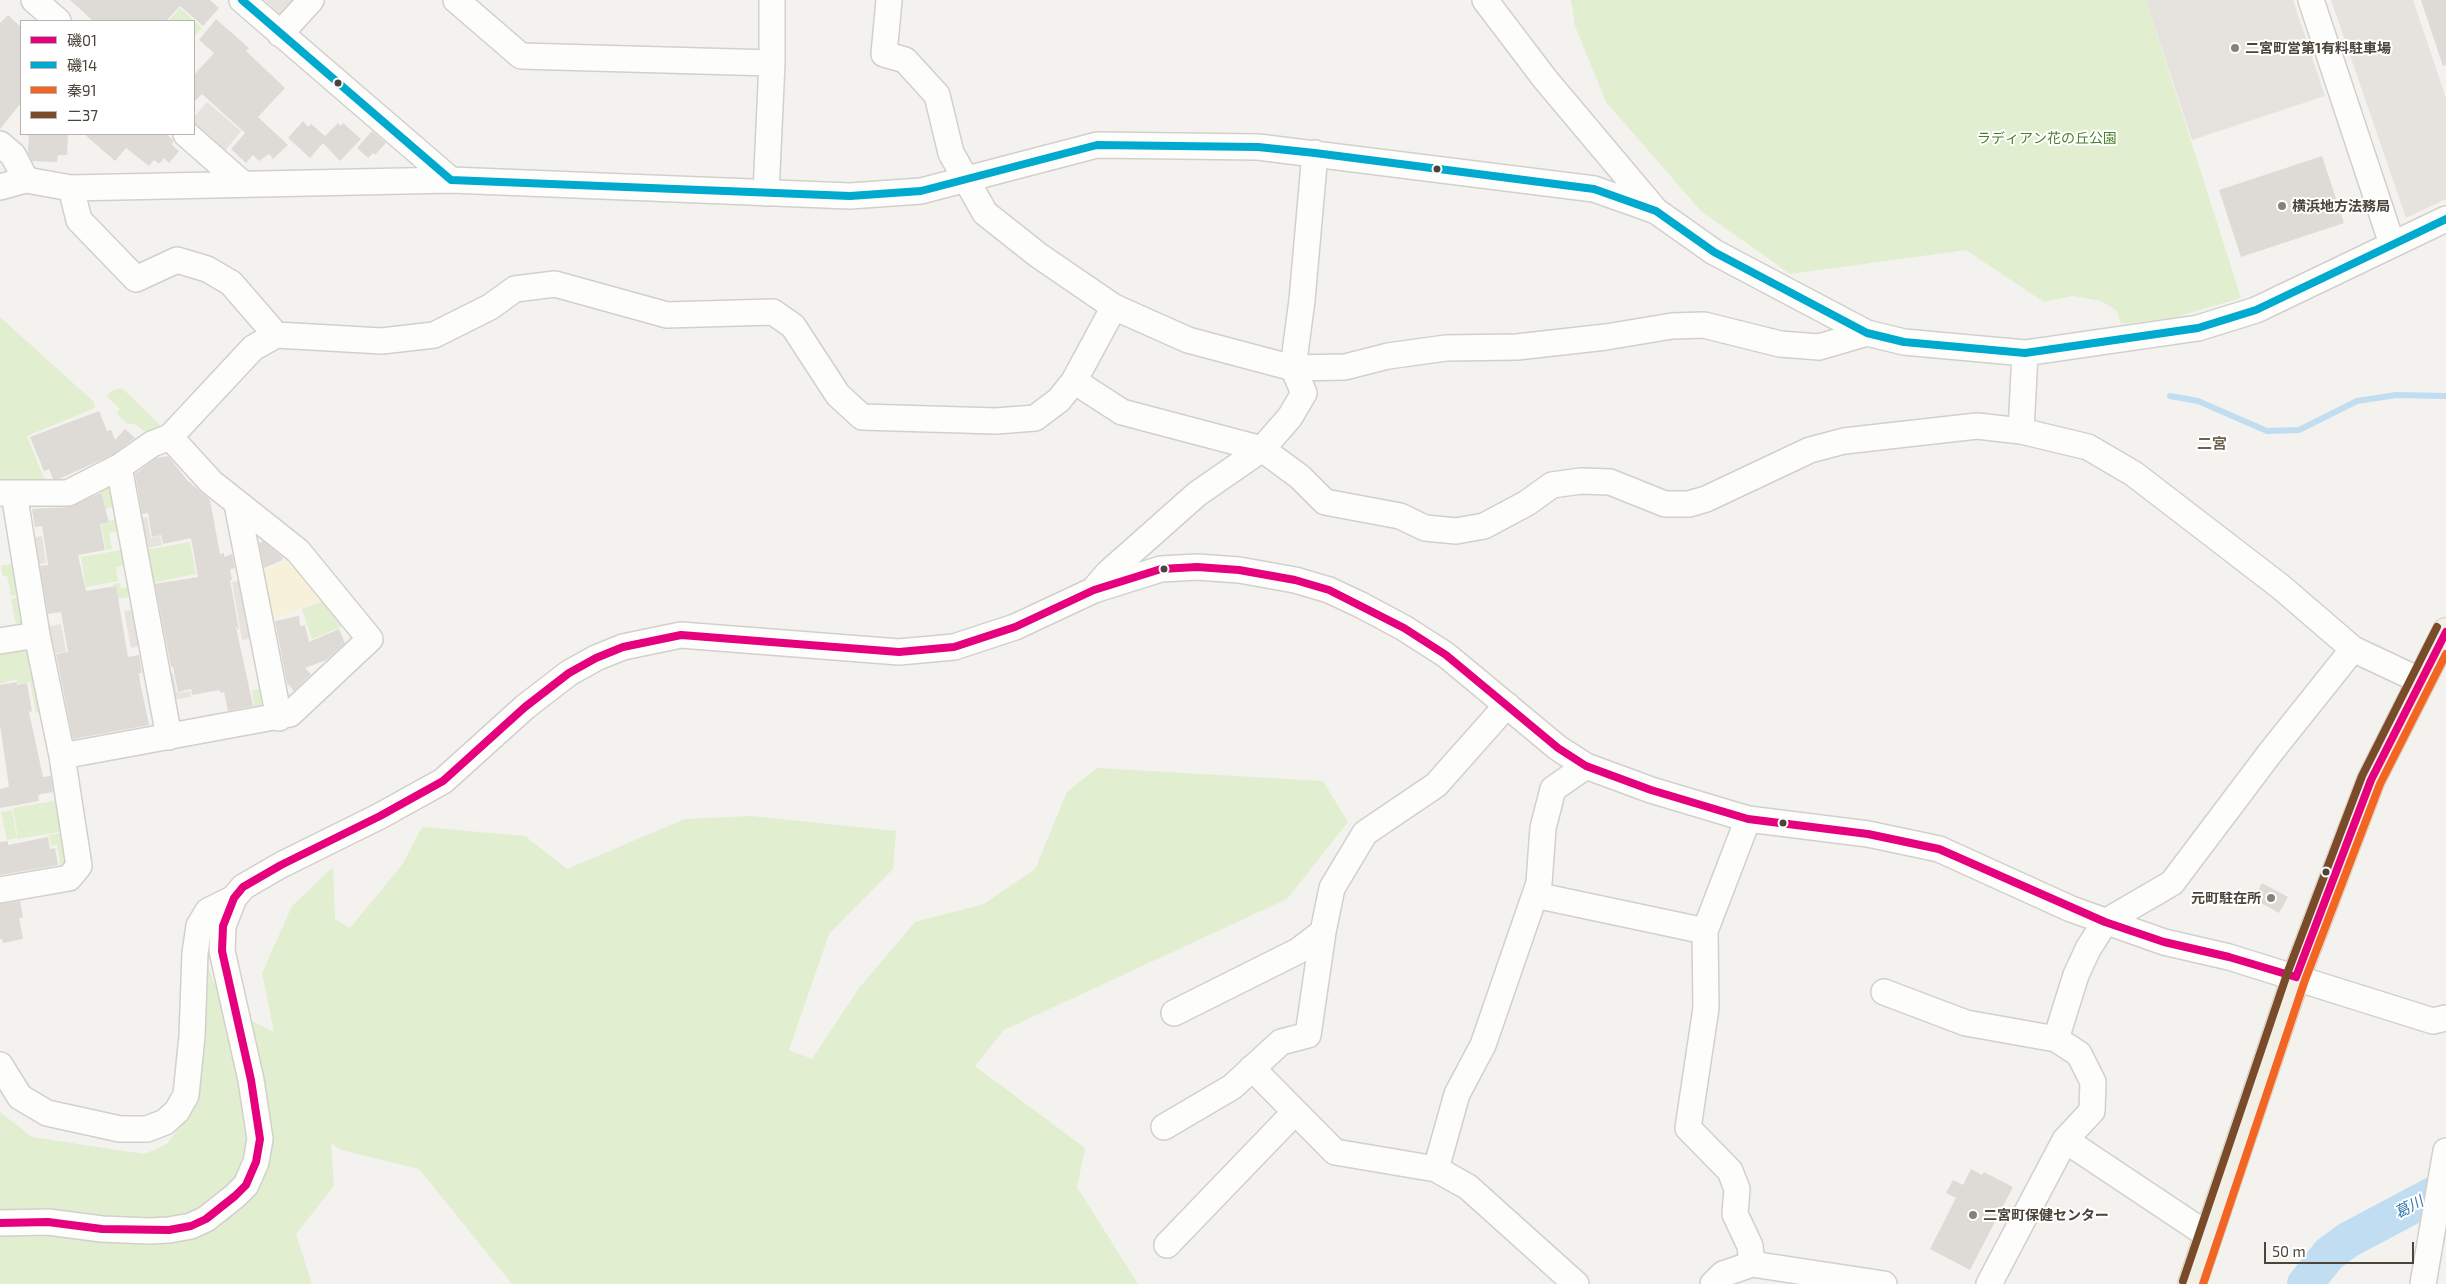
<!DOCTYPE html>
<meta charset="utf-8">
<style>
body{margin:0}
#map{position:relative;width:2446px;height:1284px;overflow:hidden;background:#f4f2ee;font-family:"Exo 2","Noto Sans JP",sans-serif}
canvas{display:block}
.legend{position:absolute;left:20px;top:20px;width:175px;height:115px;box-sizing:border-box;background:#fff;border:1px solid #b7b4b0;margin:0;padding:6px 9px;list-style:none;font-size:15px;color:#4b4439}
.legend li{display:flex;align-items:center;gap:10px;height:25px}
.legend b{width:25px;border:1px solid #b7b4b0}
.scale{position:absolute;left:2264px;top:1242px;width:150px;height:22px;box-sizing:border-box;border:2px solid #4b4439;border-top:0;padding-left:6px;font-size:15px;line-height:18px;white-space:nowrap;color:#4b4439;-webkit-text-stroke:4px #fff;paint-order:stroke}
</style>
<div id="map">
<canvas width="2446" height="1284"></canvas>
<ul class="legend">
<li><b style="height:6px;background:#e5007d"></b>磯01</li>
<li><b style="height:6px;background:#00a9ce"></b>磯14</li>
<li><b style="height:6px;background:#f26522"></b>秦91</li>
<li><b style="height:6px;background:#7a4b2a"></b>二37</li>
</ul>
<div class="scale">50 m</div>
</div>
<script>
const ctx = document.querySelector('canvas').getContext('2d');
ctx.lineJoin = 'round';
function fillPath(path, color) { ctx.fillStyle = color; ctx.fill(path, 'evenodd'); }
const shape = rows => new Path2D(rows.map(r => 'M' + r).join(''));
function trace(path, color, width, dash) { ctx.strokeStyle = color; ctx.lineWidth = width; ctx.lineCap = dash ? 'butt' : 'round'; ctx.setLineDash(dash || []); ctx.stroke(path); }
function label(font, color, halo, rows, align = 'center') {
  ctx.font = font + ' "Exo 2","Noto Sans JP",sans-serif'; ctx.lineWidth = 4; ctx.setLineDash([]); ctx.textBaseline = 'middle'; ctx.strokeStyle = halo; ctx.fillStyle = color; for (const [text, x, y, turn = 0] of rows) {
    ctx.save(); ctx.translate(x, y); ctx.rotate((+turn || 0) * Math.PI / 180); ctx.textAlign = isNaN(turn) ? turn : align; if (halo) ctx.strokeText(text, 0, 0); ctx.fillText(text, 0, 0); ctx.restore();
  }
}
const industrial = shape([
 [265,0,297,0,282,16],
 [207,102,241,131,224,152,194,125,194,117]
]);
const green = shape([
 [1571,0,2146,0,2241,298,2172,318,2121,324,2117,311,2101,301,2073,296,2044,302,1966,250,1790,274,1701,211,1606,102,1575,26],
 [180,8,202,28,194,37,194,21,168,21],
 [0,317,94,402,95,408,27,436,46,483,0,481],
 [122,388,160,425,149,435,137,425,126,423,117,413,120,409,107,397,111,391],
 [109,483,118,498,111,499,113,507,104,509,101,492,87,495],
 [122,517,123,530,109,533,112,549,106,550,101,524],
 [190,542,196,574,152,583,146,550],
 [127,549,130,565,116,567,118,581,86,587,81,557],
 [16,563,22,594,11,596,7,576,3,576,1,566],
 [120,583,121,588,129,587,135,596,116,599,113,584],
 [20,597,25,625,0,633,0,627,16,624,11,599],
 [326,600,346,625,312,639,302,609],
 [0,647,30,648,43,712,36,713,30,682,18,684,16,679,0,684],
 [263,689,266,708,255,714,252,690],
 [1097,768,1323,781,1348,822,1287,899,1004,1030,975,1066,1085,1148,1077,1187,1138,1284,512,1284,419,1169,342,1150,331,1143,334,1186,296,1234,312,1284,0,1284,0,1112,32,1137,144,1154,167,1144,199,1101,203,953,223,1006,274,1032,262,973,292,906,333,867,335,919,350,928,402,865,422,827,525,836,567,869,685,819,752,816,896,831,893,869,829,934,789,1050,812,1059,859,988,915,922,984,904,1035,869,1067,792],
 [60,800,65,831,18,839,13,808],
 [12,810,17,838,7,840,1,812],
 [65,832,71,861,61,869,57,845,51,846,49,835]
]);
const sand = shape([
 [294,558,325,599,268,621,259,572]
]);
const parking = shape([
 [2146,0,2293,0,2325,96,2192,140],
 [2331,0,2413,0,2446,98,2446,199,2406,218],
 [147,517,151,538,160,536,162,545,143,549,137,519],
 [42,536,46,563,33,565,29,538],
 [245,580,255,638,242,640,232,582],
 [139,609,145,645,131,648,124,611],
 [61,624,66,652,50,654,46,627],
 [173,673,177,693,190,691,191,697,171,700,166,675]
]);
const stream = shape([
 [2170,396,2198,401,2267,431,2299,430,2357,401,2396,395,2446,396]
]);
const river = shape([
 [2305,1284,2329,1254,2348,1240,2446,1188]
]);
const building = shape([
 [70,0,210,0,219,8,203,26,180,6,166,21,93,21],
 [2421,0,2446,0,2446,65,2443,66],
 [8,15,21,27,21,103,0,129,0,23],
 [216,19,249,48,246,51,285,88,258,117,288,145,273,159,269,154,259,161,253,155,246,163,231,149,245,133,202,94,194,102,194,75,214,53,199,40],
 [303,121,308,127,311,124,325,136,338,123,340,126,343,123,361,139,340,161,323,143,310,158,288,138],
 [372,131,386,143,375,155,373,153,368,158,357,148],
 [29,134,68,134,67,155,58,155,57,162,32,161,28,153],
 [84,134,166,134,173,140,172,145,179,151,169,163,164,158,159,164,154,160,149,166,126,148,115,161],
 [2322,156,2344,223,2241,257,2219,190],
 [99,411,107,431,111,430,115,440,125,429,135,438,112,455,59,479,53,479,49,469,44,471,30,437],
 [168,456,187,480,210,500,220,554,224,553,224,557,232,554,235,568,230,569,232,580,230,580,239,630,236,627,253,706,228,711,224,692,220,693,220,690,192,695,191,689,178,692,173,667,171,667,155,584,198,577,191,538,163,544,161,535,152,537,148,513,142,514,135,474,156,458],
 [101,493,109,522,100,524,105,550,78,555,86,591,116,586,128,657,139,655,142,673,139,673,140,682,149,725,73,739,56,654,68,652,61,612,48,614,40,566,48,565,42,526,35,527,32,509,68,507],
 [263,541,282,557,283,560,264,568,259,543],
 [299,616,300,626,305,625,309,642,339,629,345,643,326,660,305,668,311,674,294,691,287,683,275,621],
 [17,682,17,685,27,683,32,711,29,712,43,777,51,776,53,792,41,794,38,796,39,801,0,808,0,789,9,787,0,725,0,685],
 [48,837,50,849,55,848,58,865,0,875,0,842,8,841,8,845],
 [2262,883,2288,897,2279,913,2254,899],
 [20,901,23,918,19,918,23,939,3,943,2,939,0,939,0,904],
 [1971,1169,1982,1175,1984,1172,2013,1187,1970,1270,1930,1249,1956,1198,1946,1193,1953,1180,1963,1185]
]);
const minor = shape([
 [34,0,58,21],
 [242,0,451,180],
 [456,0,521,56,772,63,766,193],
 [889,0,884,54,905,60,937,95,951,153,985,213,1038,255,1114,307,1188,340,1293,368,1345,367,1388,356,1446,348,1517,347,1606,337,1672,326,1704,325,1780,344,1819,347,1867,333],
 [1485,0,1545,79,1656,211],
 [2311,0,2392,244],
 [280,34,311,0],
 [772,63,772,0],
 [186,134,243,184],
 [0,144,13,155,26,180],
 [0,187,26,180,71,188,451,180,850,196,921,191,1097,145,1258,147,1594,189,1656,211,1714,252,1867,333,1904,342,2025,353,2198,328,2256,310,2446,219],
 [71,188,79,220,136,279,177,260,207,269,231,283,276,335,253,348,170,437],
 [276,335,382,341,434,335,490,307,515,289,555,284,667,315,773,312,793,326,838,395,862,417,996,421,1035,418,1059,400,1074,381,1114,307],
 [1074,381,1122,412,1262,449,1300,477,1325,502,1400,516,1425,528,1456,531,1484,526,1527,503,1552,485,1581,481,1610,482,1665,504,1689,504,1706,499,1810,450,1844,441,1977,426,2021,431,2088,447,2134,474,2281,587,2353,649,2421,681],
 [2021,431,2025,353],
 [119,467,169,737],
 [0,493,68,493,119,467,152,444,170,437,211,482,298,551,370,639,290,714,62,756,79,866,69,878,0,890],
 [14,493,37,635,62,756],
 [237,504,279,718],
 [1096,587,1108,573,1197,494,1262,449,1290,417,1304,393,1293,368,1302,300,1315,153],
 [0,641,37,635],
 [1748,819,1705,931,1706,1008,1688,1128,1730,1171,1737,1189,1735,1214,1750,1246,1752,1264],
 [1535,895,1705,931],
 [1884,992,1966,1023,2056,1039],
 [1174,1013,1298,951,1323,932],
 [0,1065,20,1097,47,1113,120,1129,147,1129,165,1122,177,1111,186,1095,192,1036,195,953,199,926,208,911,234,898],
 [1252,1068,1335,1152,1436,1169],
 [1164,1127,1232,1087,1281,1042,1308,1035,1323,932,1332,888,1365,833,1436,785,1507,705],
 [2065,1140,2092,1111,2093,1082,2079,1054,2056,1039,2076,975,2088,949,2105,922,2172,883,2270,753,2353,649],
 [0,1223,48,1222,102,1229,149,1231,169,1230,191,1226,206,1219,235,1196,246,1185,256,1162,260,1139,251,1080,222,951,223,926,234,898,243,887,281,865,380,816,443,781,525,707,569,673,596,658,623,647,681,635,899,652,954,647,1015,627,1094,590,1161,569,1197,567,1239,570,1295,580,1329,590,1361,605,1404,628,1446,655,1558,748,1586,766,1651,790,1748,819,1868,834,1939,849,2071,909,2164,942,2229,957,2433,1021,2446,1018],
 [1167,1245,1295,1112],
 [1576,1284,1468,1187,1436,1169,1457,1094,1483,1045,1539,883,1543,828,1553,789,1586,766],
 [1713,1284,1723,1274,1752,1264,1884,1284],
 [1989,1284,2065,1140,2209,1236],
 [2423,1284,2446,1151]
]);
const major = shape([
 [2192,1284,2296,977,2371,780,2446,632]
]);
const bus1 = shape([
 [2296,977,2371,780,2446,632],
 [0,1223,48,1222,102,1229,169,1230,191,1226,206,1219,235,1196,246,1185,256,1162,260,1139,251,1080,222,951,223,926,234,898,243,887,281,865,380,816,443,781,525,707,569,673,596,658,623,647,681,635,899,652,954,647,1015,627,1094,590,1161,569,1197,567,1239,570,1295,580,1329,590,1404,628,1446,655,1558,748,1586,766,1651,790,1748,819,1868,834,1939,849,2105,922,2164,942,2229,957,2296,977]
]);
const bus2 = shape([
 [242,0,451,180,850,196,921,191,1097,145,1258,147,1315,153,1594,189,1656,211,1714,252,1867,333,1904,342,2025,353,2198,328,2256,310,2446,219]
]);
const bus3 = shape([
 [2203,1284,2305,980,2380,784,2446,654]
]);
const bus4 = shape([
 [2183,1281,2287,974,2362,776,2437,627]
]);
const markers = [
 [2235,48,5,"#868178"],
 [338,83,4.5,"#4b4439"],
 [1437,169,4.5,"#4b4439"],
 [2282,206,5,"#868178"],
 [1164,569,4.5,"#4b4439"],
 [1783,823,4.5,"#4b4439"],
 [2326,872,4.5,"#4b4439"],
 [2271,898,5,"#868178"],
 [1973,1215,5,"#868178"]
];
const poiNames = [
 ["二宮町営第1有料駐車場",2245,48],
 ["横浜地方法務局",2292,206],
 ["元町駐在所",2261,898,"right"],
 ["二宮町保健センター",1983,1215]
];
const parkNames = [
 ["ラディアン花の丘公園",2047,138]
];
const neighbourhoodNames = [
 ["二宮",2212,444]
];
const waterNames = [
 ["葛川",2409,1207,-28]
];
fillPath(industrial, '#e6e2de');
fillPath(green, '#e1eecf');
fillPath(sand, '#f7f0da');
fillPath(parking, '#e6e3df');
trace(stream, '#c0ddf1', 6);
trace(river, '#c0ddf1', 36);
fillPath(building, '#dedbd6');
trace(minor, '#d2d0cb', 28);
trace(major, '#d6cebb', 30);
trace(minor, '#fdfdfc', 25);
trace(major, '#f2efe6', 28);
trace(bus1, '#e5007d', 8);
trace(bus2, '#00a9ce', 8);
trace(bus3, '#f26522', 8);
trace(bus4, '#7a4b2a', 8);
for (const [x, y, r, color] of markers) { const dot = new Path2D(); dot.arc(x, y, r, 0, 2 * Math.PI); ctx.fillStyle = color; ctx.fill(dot); trace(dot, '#fff', 2); }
label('bold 14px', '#4b4439', '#fff', poiNames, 'left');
label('14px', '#4a7f2a', '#fff', parkNames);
label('bold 15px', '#6e6250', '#fff', neighbourhoodNames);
label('italic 15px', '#2e7ab2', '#fff', waterNames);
</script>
